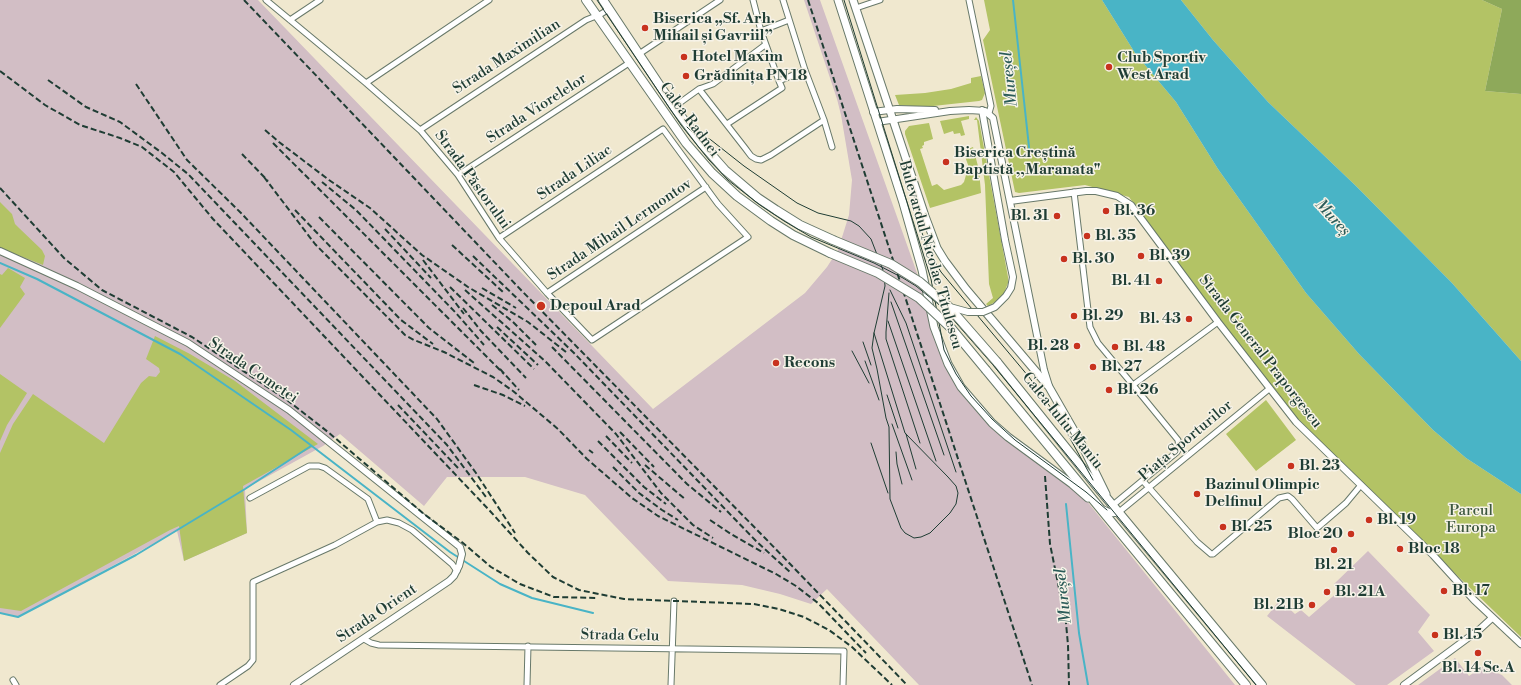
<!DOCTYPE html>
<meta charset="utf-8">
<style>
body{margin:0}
canvas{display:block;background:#f0e8cf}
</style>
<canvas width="1521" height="685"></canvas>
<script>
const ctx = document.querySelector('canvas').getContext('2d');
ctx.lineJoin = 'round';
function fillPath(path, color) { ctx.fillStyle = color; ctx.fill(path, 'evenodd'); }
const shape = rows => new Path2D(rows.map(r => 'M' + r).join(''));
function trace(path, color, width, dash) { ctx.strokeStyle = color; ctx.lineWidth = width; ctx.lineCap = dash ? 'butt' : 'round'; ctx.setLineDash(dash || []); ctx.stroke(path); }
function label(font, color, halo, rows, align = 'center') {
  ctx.font = font + ' "Libre Bodoni",serif'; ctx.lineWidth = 3; ctx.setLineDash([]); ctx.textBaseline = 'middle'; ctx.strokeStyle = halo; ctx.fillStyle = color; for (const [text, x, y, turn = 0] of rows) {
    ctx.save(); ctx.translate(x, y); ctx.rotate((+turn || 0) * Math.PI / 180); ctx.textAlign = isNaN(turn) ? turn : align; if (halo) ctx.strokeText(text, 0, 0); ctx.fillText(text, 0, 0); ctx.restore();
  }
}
const industrial = shape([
 [0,0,258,0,653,409,805,293,827,267,838,250,849,215,852,180,841,115,837,99,804,0,820,0,917,273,931,328,946,367,963,395,997,433,1071,485,1082,495,1235,685,919,685,827,589,811,604,780,594,742,585,668,581,585,495,525,477,447,477,424,506,340,434,323,446,245,489,247,533,184,561,177,531,18,617,0,613],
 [1368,551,1430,615,1418,632,1434,651,1387,685,1356,685,1267,616,1280,600,1295,614,1301,610,1309,617,1339,591,1334,584],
 [1455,658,1469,676,1482,667,1502,675,1512,685,1418,685]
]);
const green = shape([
 [984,0,1102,0,1135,53,1176,102,1218,169,1306,293,1359,354,1433,430,1466,458,1521,494,1521,637,1308,432,1294,417,1180,267,1129,197,1085,185,1019,193,1015,192,983,40,990,30],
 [1181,0,1482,0,1502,9,1485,91,1521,94,1521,361,1452,283,1356,186,1268,102,1213,40],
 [981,76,985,93,982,100,979,101,924,107,899,105,895,95,925,93,951,89,971,83,971,78],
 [969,116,969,119,961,121,965,135,961,136,960,133,954,134,953,131,944,134,940,121],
 [976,117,979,121,1008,277,1008,283,1004,293,995,302,988,306,986,304,993,298,989,284,985,185,977,120,974,120],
 [929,123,933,139,924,142,924,145,922,146,923,148,920,149,932,186,937,184,944,190,961,185,964,182,966,175,971,173,963,151,973,147,979,170,981,193,930,208,905,134,905,131,909,126],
 [0,202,12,214,15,224,19,228,42,250,45,256,43,265,0,248],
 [8,268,25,278,20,287,25,294,0,328,0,274,2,275],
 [155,336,190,354,235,381,318,444,243,486,247,533,184,561,179,526,170,530,21,611,0,608,0,453,13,424,33,394,104,443,141,383,149,376,156,377,160,372,159,368,146,359],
 [0,374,27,393,7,425,0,441],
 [1266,400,1296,440,1256,471,1226,434]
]);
const forest = shape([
 [1482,0,1521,0,1521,94,1485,91,1502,9]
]);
const water = shape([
 [1102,0,1181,0,1213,40,1268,102,1356,186,1452,283,1521,361,1521,494,1466,458,1433,430,1359,354,1306,293,1218,169,1176,102,1135,53]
]);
const stream = shape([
 [1013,0,1030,156],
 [0,263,37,279,180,354,291,430,450,552,500,584,532,598,593,613],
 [1066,504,1079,633,1088,685],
 [0,613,18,617,136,555,245,489,311,446]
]);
const minor = shape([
 [266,0,366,83,420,130,458,175,499,238,547,293,592,340,748,237,718,204,663,129,499,238],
 [753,0,761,31,779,81,805,70],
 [783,0,805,70,824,120,832,147],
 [969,0,991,106,989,113],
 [856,8,880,0],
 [290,20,320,0],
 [761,31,789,20],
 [639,54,720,0],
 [366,83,489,0],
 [699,89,745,148,751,156,756,159,761,160,771,155,824,120],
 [674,107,699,89,713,84,765,45],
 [727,124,782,88,779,81],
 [420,130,586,20,601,14,609,9],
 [458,175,629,63],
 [1074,192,1090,327,1098,343,1133,385],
 [547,293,706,187],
 [1143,481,1197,542,1211,554,1213,554,1279,498,1288,496,1292,499,1317,528,1346,503,1361,485],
 [250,498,309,466,319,466,325,468,368,499,377,522,387,520,399,523,412,530,452,564,457,571],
 [1113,505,1177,452,1179,448,1178,440,1133,385,1218,322],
 [1119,512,1269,389],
 [364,639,371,643,379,645,844,651,843,685],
 [13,680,16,685],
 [220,685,248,666,253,660,253,582,335,545,377,522],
 [527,685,528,646],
 [671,685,674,601]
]);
const tertiary = shape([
 [982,110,1005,240],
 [873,112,897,109,935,110],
 [877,122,950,111,969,110,985,111,993,118,1044,370,1049,386],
 [1010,201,1086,191,1096,191,1117,196,1131,205,1218,322,1296,422,1433,555,1474,600,1521,644],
 [0,251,77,286,188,343,289,410,460,547,462,554,459,566,454,576,449,581,294,685],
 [1404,685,1480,629,1492,618]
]);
const secondary = shape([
 [838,0,903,203,922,270,934,327,948,364,961,387,992,423,1008,437,1072,484,1088,498],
 [853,0,925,216,937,248,945,261,966,289,1049,387,1080,441,1106,494],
 [1101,509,1110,513,1119,512]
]);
const primary = shape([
 [586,0,686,143,712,173,737,196,771,221,793,235,830,253],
 [603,0,674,107,702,144,725,170,758,198,776,210,800,225,833,240],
 [997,362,1095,484,1262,685],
 [986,370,1246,685]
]);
const tram = shape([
 [597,0,681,125,709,160,728,180,760,205,784,221,811,237,874,263,903,278,916,286,943,308,993,365,1256,685],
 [844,0,931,279,944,350,956,374,971,396,992,419,1015,440,1086,492,1107,510],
 [687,127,694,134,702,135,711,140,744,166,797,203,818,213,851,221,859,226,871,239,883,270],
 [922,233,930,254,941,272,1029,377,1061,422,1093,480],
 [890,290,906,323,956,472],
 [889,293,886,332,886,339,920,443],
 [891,302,944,455],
 [888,321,936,461],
 [874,333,905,433,948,477,956,486,958,493,956,504,950,513,930,533,921,537,914,538,905,533,901,528,890,499,889,427,886,418,877,369,872,348,874,333,885,286,884,273],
 [863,342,871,365],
 [852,351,869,383],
 [865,361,879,400],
 [887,395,898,428],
 [892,424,912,480],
 [906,434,916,469],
 [871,443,888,493],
 [896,452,897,464,902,484]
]);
const rail = shape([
 [244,0,521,290,765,538,907,685],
 [808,0,1032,685],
 [0,71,45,105,80,125,120,138,142,147,174,172,213,219,490,511,528,553,553,577,579,590,624,599,754,604,779,609,804,617,829,630,852,647,892,685],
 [48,80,86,107,120,122,162,153,188,174,447,445,486,497],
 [136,84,187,160,241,213,437,419,476,473,515,533],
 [265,130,279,142,329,180,370,208,422,255,468,287,528,322,566,352],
 [273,143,504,374],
 [242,154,268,181],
 [264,177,315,244,405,335,414,340,444,352,493,377,513,391,558,429,587,459,632,498,658,516,776,574,796,586,818,603,866,653],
 [322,182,356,210,456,313,484,345],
 [0,188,64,258,102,290,192,337,287,400,328,432,424,514,463,543,491,567,520,584,554,597,598,598],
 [295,210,401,320,433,344],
 [319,217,429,328,474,363],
 [385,229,431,278],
 [452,245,503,292],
 [473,256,574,353,757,542,791,573],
 [423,260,464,314],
 [450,287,534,369],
 [482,288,516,308],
 [465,290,545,361,616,434,661,493,693,525,713,538],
 [492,305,513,322,536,345],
 [463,308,481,331,526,378],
 [497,327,538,365],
 [552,347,687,484,721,512],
 [500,369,519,390],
 [474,385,503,395,525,406],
 [398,405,459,469],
 [620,432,654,467],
 [606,436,632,463],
 [598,441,644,487,666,504],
 [589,450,593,453],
 [645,465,686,500],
 [613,467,639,493,662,510,678,520],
 [1045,476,1050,544,1066,623,1068,645,1069,685],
 [710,520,731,534,764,553]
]);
const tertiaryBridge = shape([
 [950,307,968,312,983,312,995,307,1006,296,1011,288,1013,277,1005,240]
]);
const primaryBridge = shape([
 [833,240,891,264,920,282,948,306,997,362],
 [830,253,878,273,919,298,952,329,986,370]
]);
const markers = [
 [645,28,4,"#c8321e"],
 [684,57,4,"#c8321e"],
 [1109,67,4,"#c8321e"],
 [686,76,4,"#c8321e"],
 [946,162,4,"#c8321e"],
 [1106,211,4,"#c8321e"],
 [1057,216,4,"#c8321e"],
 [1087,236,4,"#c8321e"],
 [1141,256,4,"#c8321e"],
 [1064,259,4,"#c8321e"],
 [1159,281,4,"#c8321e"],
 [541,306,5,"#c8321e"],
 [1074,316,4,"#c8321e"],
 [1189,319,4,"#c8321e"],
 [1077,346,4,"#c8321e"],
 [1115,347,4,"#c8321e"],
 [776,363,4,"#c8321e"],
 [1093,367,4,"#c8321e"],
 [1109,390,4,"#c8321e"],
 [1291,466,4,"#c8321e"],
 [1197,494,4,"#c8321e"],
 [1369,520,4,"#c8321e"],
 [1223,527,4,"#c8321e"],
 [1351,534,4,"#c8321e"],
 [1400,549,4,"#c8321e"],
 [1334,550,4,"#c8321e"],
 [1444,591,4,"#c8321e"],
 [1327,592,4,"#c8321e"],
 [1312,605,4,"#c8321e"],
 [1435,635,4,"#c8321e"],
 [1478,653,4,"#c8321e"]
];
const poiNames = [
 ["Biserica „Sf. Arh.",653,19],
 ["Mihail și Gavriil”",653,36],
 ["Hotel Maxim",692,57],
 ["Club Sportiv",1117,58],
 ["West Arad",1117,75],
 ["Grădinița PN 18",694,76],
 ["Biserica Creștină",954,153],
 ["Baptistă ,,Maranata\"",954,170],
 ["Bl. 36",1114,211],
 ["Bl. 31",1049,216,"right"],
 ["Bl. 35",1095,236],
 ["Bl. 39",1149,256],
 ["Bl. 30",1072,259],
 ["Bl. 41",1151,281,"right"],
 ["Depoul Arad",550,306],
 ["Bl. 29",1082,316],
 ["Bl. 43",1181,319,"right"],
 ["Bl. 28",1069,346,"right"],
 ["Bl. 48",1123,347],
 ["Recons",784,363],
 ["Bl. 27",1101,367],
 ["Bl. 26",1117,390],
 ["Bl. 23",1299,466],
 ["Bazinul Olimpic",1205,485],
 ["Delfinul",1205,502],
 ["Bl. 19",1377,520],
 ["Bl. 25",1231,527],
 ["Bloc 20",1343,534,"right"],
 ["Bloc 18",1408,549],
 ["Bl. 21",1334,565,"center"],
 ["Bl. 17",1452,591],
 ["Bl. 21A",1335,592],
 ["Bl. 21B",1304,605,"right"],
 ["Bl. 15",1443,635],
 ["Bl. 14 Sc.A",1478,668,"center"]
];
const streetNames = [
 ["Strada Maximilian",507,57,-33],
 ["Strada Viorelelor",537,109,-33],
 ["Calea Radnei",689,120,53],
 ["Strada Liliac",575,173,-34],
 ["Strada Păstorului",472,180,54],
 ["Strada Mihail Lermontov",620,230,-34],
 ["Bulevardul Nicolae Titulescu",930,255,74],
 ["Strada General Praporgescu",1260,352,52],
 ["Strada Cometei",253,371,34],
 ["Calea Iuliu Maniu",1062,421,51],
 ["Piața Sporturilor",1186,441,-40],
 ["Strada Orient",377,614,-34],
 ["Strada Gelu",620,636,1]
];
const parkNames = [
 ["Parcul",1471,511],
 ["Europa",1471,528]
];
const waterNames = [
 ["Mureșel",1010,79,-96],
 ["Mureș",1332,218,47],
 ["Mureșel",1064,596,-96]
];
fillPath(industrial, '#d2bec5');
fillPath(green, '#b3c365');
fillPath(forest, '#8ea95a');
fillPath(water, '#49b4c6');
trace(stream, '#49b4c6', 2);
trace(minor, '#68796a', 7);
trace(tertiary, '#68796a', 8);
trace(secondary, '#68796a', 9);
trace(primary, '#68796a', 10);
trace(minor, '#fff', 5);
trace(tertiary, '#fff', 6);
trace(secondary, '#fff', 7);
trace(primary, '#fff', 8);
trace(tram, '#1f3d34', 1);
trace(rail, '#1f3d34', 2, [6, 3]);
trace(tertiaryBridge, '#68796a', 8, []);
trace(primaryBridge, '#68796a', 10, []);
trace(tertiaryBridge, '#fff', 6);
trace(primaryBridge, '#fff', 8);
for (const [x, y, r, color] of markers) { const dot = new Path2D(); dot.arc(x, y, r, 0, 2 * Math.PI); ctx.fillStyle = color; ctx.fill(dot); trace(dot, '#f7f3e8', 1.5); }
label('bold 15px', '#1f3d34', '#f7f3e8', poiNames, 'left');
label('15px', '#1f3d34', '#f7f3e8', streetNames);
label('15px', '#3d583e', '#f7f3e8', parkNames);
label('italic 16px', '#2a5b58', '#f7f3e8', waterNames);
</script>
